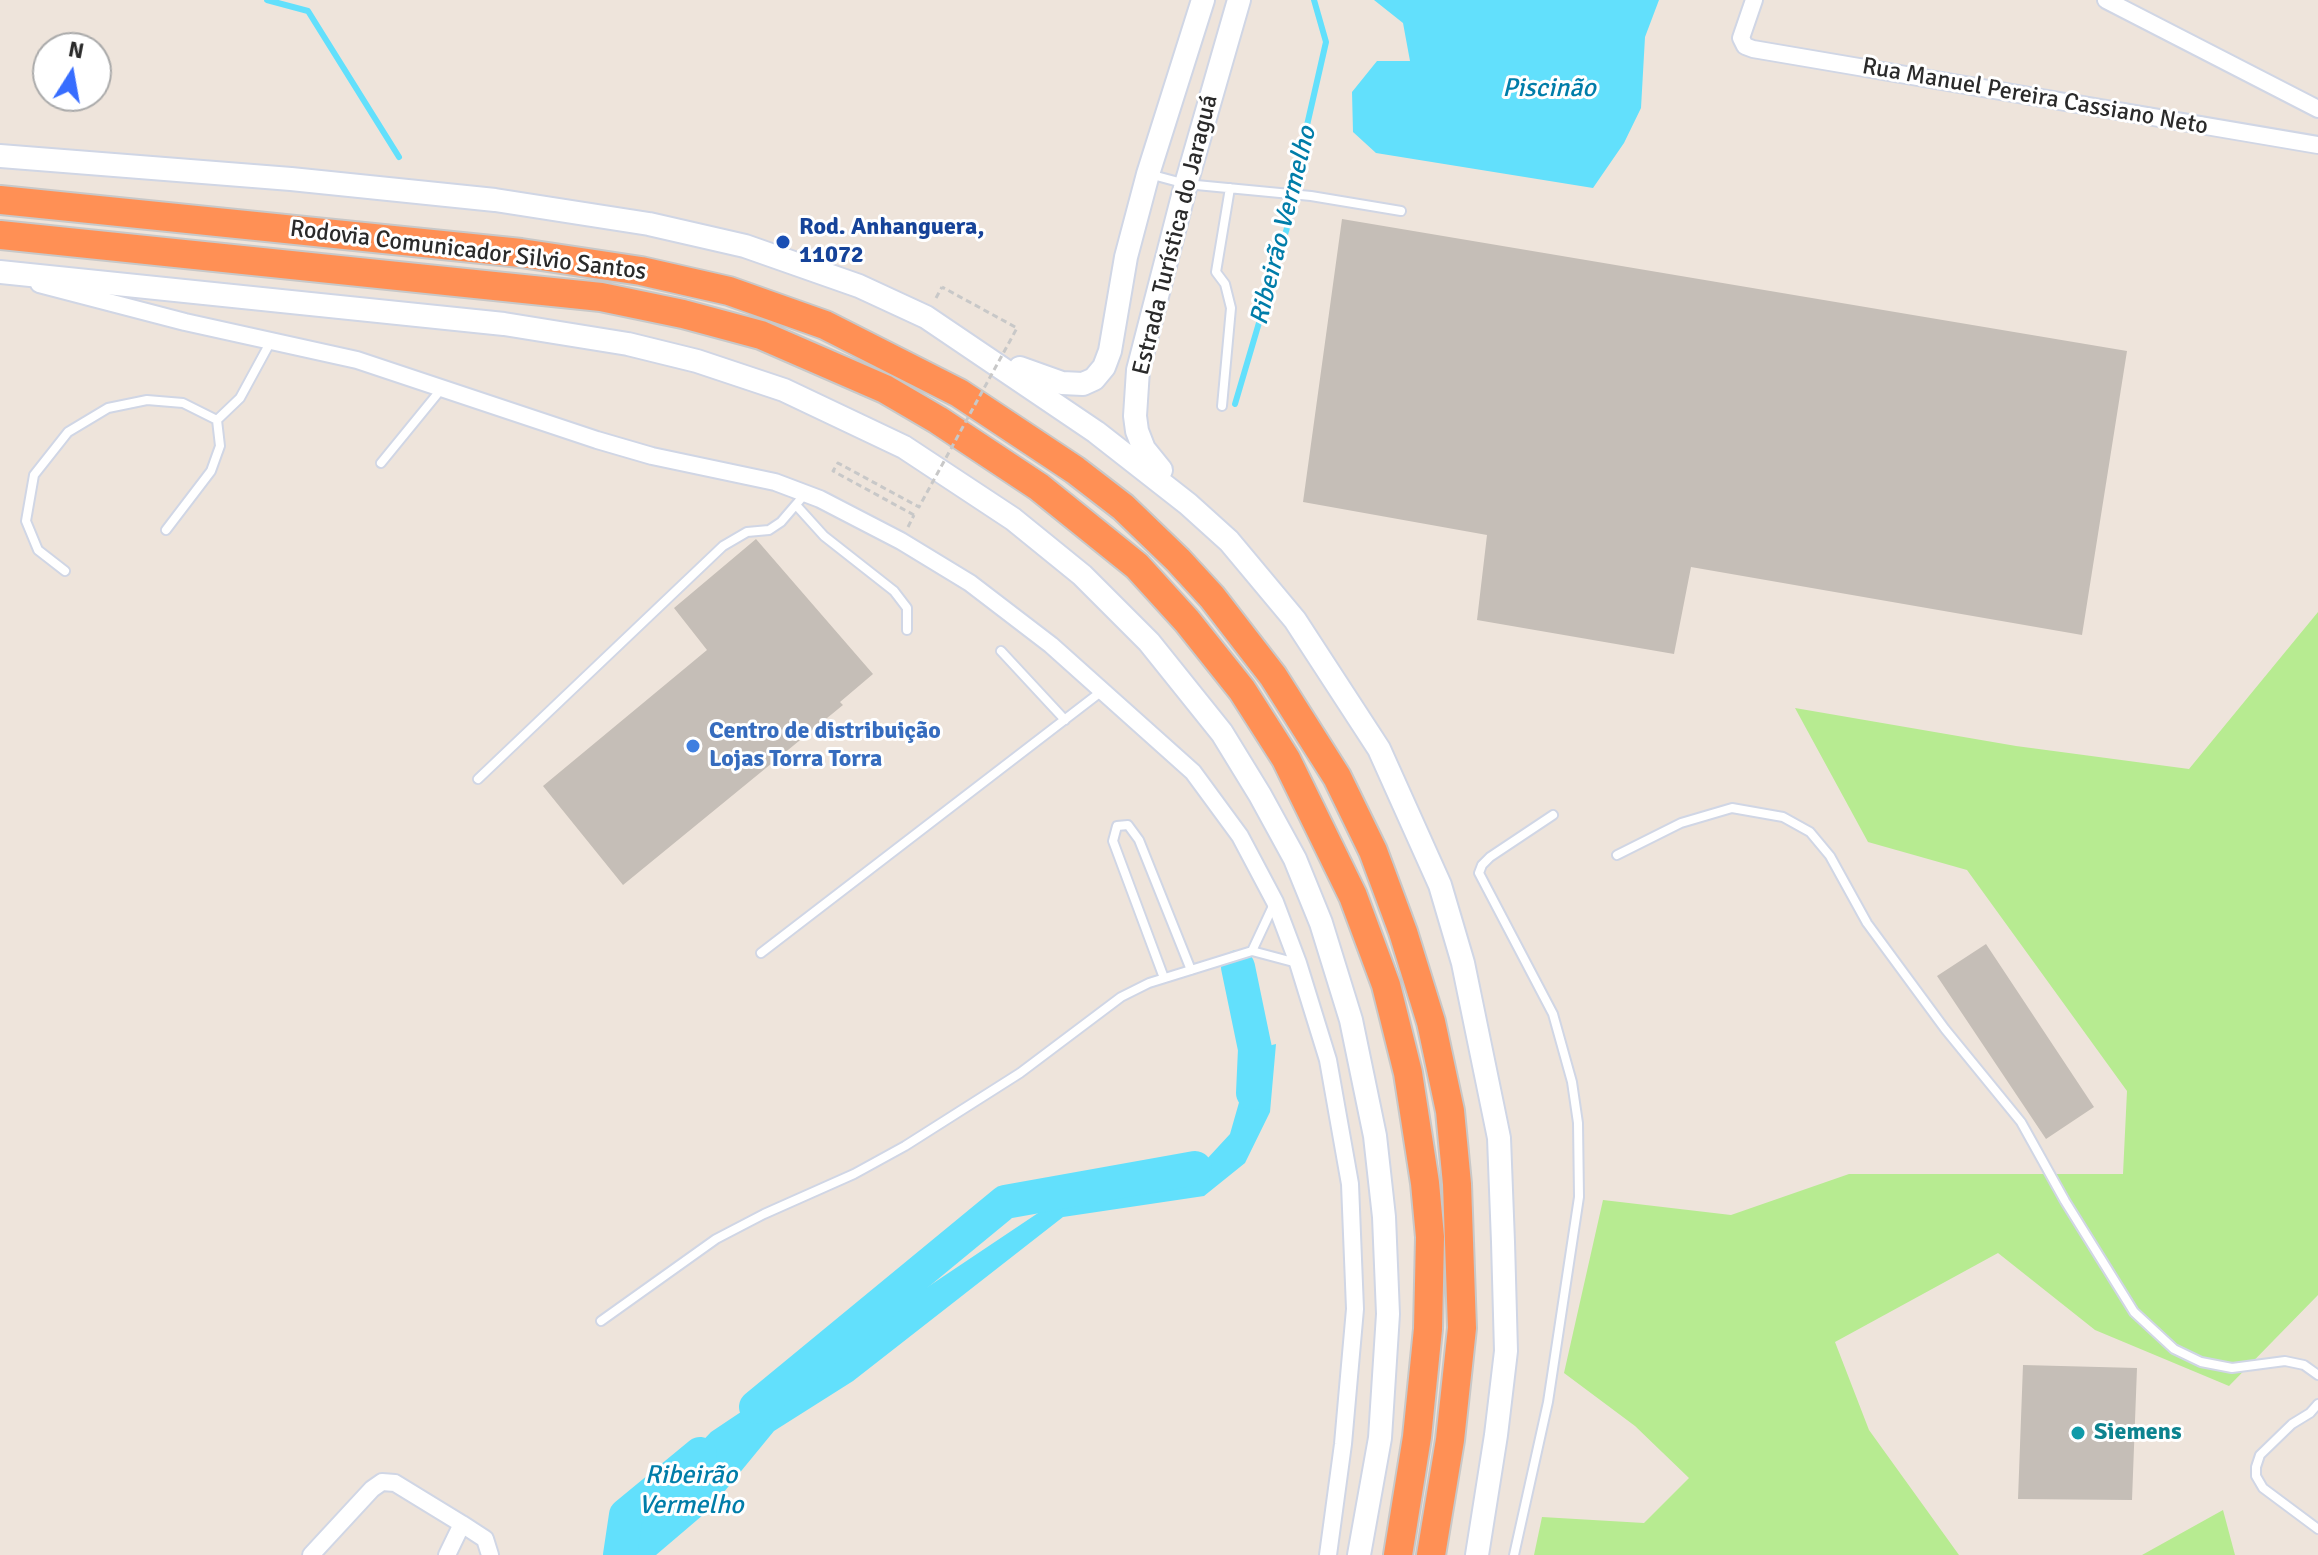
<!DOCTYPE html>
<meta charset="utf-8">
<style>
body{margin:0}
#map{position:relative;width:2318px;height:1555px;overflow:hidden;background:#eee4db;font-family:Signika,sans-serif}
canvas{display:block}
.north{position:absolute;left:32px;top:32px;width:80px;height:80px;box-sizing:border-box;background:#fff;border:2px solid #aaa;border-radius:50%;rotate:11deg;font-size:22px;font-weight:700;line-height:32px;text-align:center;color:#2a2a2a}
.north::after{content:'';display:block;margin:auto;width:28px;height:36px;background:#376dff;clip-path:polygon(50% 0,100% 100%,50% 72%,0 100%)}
</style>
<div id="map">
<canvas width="2318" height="1555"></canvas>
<div class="north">N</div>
</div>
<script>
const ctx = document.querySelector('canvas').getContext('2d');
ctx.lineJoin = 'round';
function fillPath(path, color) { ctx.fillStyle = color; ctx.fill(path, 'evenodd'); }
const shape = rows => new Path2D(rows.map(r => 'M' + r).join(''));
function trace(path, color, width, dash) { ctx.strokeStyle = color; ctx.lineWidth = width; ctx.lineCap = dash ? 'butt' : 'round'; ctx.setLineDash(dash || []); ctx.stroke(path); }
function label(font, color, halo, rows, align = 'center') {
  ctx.font = font + ' Signika,sans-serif'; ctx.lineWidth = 6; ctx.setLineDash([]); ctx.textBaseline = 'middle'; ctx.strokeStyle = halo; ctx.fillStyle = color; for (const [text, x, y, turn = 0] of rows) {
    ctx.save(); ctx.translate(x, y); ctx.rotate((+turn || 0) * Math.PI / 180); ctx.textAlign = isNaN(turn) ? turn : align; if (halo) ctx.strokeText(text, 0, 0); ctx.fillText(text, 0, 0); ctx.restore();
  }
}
const green = shape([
 [2318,612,2318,1295,2229,1386,2095,1330,1998,1253,1835,1342,1869,1430,1959,1555,1534,1555,1542,1517,1644,1523,1689,1478,1635,1426,1564,1373,1603,1200,1731,1215,1849,1174,2123,1174,2127,1091,1967,870,1868,842,1795,708,2016,746,2189,769],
 [2223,1510,2235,1555,2142,1555]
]);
const water = shape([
 [1374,0,1659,0,1645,37,1641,108,1624,143,1593,188,1376,153,1353,132,1352,92,1377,61,1410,61,1403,23],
 [1276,1044,1270,1112,1245,1163,1204,1196,1063,1217,853,1381,774,1431,710,1509,656,1555,614,1555,672,1473,711,1432,1056,1201,1206,1160,1230,1134,1240,1099,1240,1053]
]);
const stream = shape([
 [267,0,308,11,399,157],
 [1235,404,1297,194,1305,134,1326,42,1314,0]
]);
const river = shape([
 [1238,967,1255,1049,1253,1093],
 [756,1407,1005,1202,1195,1168],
 [620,1555,626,1515,700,1454]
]);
const building = shape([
 [1342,219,2127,351,2082,635,1691,567,1674,654,1477,620,1487,535,1303,502],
 [756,539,873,674,840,702,843,705,623,885,543,786,707,650,674,608],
 [1986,944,2094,1107,2046,1139,1937,976],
 [2023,1365,2137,1368,2132,1500,2018,1499]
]);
const path = shape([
 [936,298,942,287],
 [908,527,914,515]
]);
const service = shape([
 [1149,174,1186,184,1311,196,1401,211],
 [1222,406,1231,308,1225,284,1216,272,1230,188],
 [381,463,443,387],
 [796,505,824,536,894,591,907,608,907,630],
 [166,530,211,471,220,446,217,420],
 [65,571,38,550,26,521,34,475,68,432,108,408,147,400,183,403,217,420,240,398,271,341],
 [1001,651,1065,720],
 [478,779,723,546,747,532,769,530,781,522,805,494],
 [1617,855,1681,823,1732,808,1783,817,1810,832,1830,856,1867,923,1945,1029,2021,1122,2065,1201,2134,1312,2174,1349,2201,1362,2232,1368,2285,1361,2304,1365,2318,1375],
 [1252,951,1274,904],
 [761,953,1102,691],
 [1164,978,1113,841,1117,826,1128,825,1139,840,1191,970],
 [601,1321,716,1239,764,1214,854,1174,905,1146,1020,1073,1121,997,1149,983,1252,951,1297,963],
 [2318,1404,2310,1413,2292,1424,2260,1455,2256,1467,2256,1476,2263,1488,2318,1529],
 [1514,1555,1548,1402,1579,1197,1578,1123,1572,1082,1553,1014,1479,873,1482,865,1490,857,1553,815]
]);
const minor = shape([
 [1754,0,1741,38,1745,46,1753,49,2318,145],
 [2106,0,2318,109],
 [39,284,185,322,357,360,597,440,652,456,775,482,820,499,901,541,970,583,1051,645,1193,772,1240,836,1275,902,1298,963,1328,1060,1350,1184,1355,1309,1343,1444,1328,1555],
 [311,1555,372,1489,382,1482,395,1483,462,1524],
 [447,1555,462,1524,485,1539,490,1555]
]);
const secondary = shape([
 [0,156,291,179,495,200,649,224,745,246,859,286,926,317,1096,432,1188,504,1229,541,1295,620,1379,749,1440,885,1463,963,1499,1138,1503,1242,1506,1351,1496,1435,1477,1555],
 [0,272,504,324,628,344,697,361,784,390,904,447,1013,519,1082,575,1149,642,1222,733,1260,795,1295,859,1321,923,1351,1020,1375,1136,1384,1217,1388,1314,1380,1438,1359,1555],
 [1020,368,1062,383,1083,384,1094,379,1104,367,1110,351,1126,257,1148,174,1203,0],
 [1161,470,1144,449,1137,431,1135,416,1138,370,1186,184,1239,0]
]);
const motorway = shape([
 [0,200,521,253,641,271,729,291,825,325,959,393,1075,470,1123,507,1178,560,1212,597,1273,676,1337,777,1373,851,1403,932,1431,1022,1450,1111,1457,1184,1462,1328,1450,1440,1431,1555],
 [0,235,601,297,683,314,761,335,885,389,938,420,1039,487,1137,566,1187,621,1242,690,1286,759,1353,896,1386,985,1408,1073,1425,1183,1430,1237,1428,1329,1417,1437,1398,1555]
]);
const pathBridge = shape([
 [914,515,833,471,838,463,919,507,1017,328,942,287]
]);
const markers = [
 [783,242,8,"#1a4fb4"],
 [693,746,8,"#3f7fe0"],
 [2078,1433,8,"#0f9aa8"]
];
const streetNames = [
 ["Rua Manuel Pereira Cassiano Neto",2035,97,10],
 ["Estrada Turística do Jaraguá",1176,235,-76],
 ["Rodovia Comunicador Silvio Santos",468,251,7]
];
const transitNames = [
 ["Rod. Anhanguera,",799,228],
 ["11072",799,256]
];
const shopNames = [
 ["Centro de distribuição",709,732],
 ["Lojas Torra Torra",709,760]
];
const cultureNames = [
 ["Siemens",2094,1433]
];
const waterNames = [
 ["Piscinão",1549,89],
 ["Ribeirão Vermelho",1284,226,-76],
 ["Ribeirão",691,1476],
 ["Vermelho",691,1506]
];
fillPath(green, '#b7eb91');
fillPath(water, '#62e0fc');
trace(stream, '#62e0fc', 6);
trace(river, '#62e0fc', 34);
fillPath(building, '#c5beb7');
trace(service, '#d0d6e5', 12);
trace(minor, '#d0d6e5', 20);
trace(secondary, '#d0d6e5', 26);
trace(motorway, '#c8c8c8', 32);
trace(path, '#c8c8c8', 3, [6, 4]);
trace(service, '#fff', 8);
trace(minor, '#fff', 16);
trace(secondary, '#fff', 22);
trace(motorway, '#ff9055', 28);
trace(pathBridge, '#c8c8c8', 3, [6, 4]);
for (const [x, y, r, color] of markers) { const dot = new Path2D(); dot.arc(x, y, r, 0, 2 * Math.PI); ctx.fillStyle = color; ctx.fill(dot); trace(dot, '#fff', 3); }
label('24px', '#2a2a2a', '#fff', streetNames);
label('bold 24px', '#164399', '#fff', transitNames, 'left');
label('bold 24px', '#366cbe', '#fff', shopNames, 'left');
label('bold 24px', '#0d838f', '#fff', cultureNames, 'left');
label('italic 26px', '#007da9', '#fff', waterNames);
</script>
